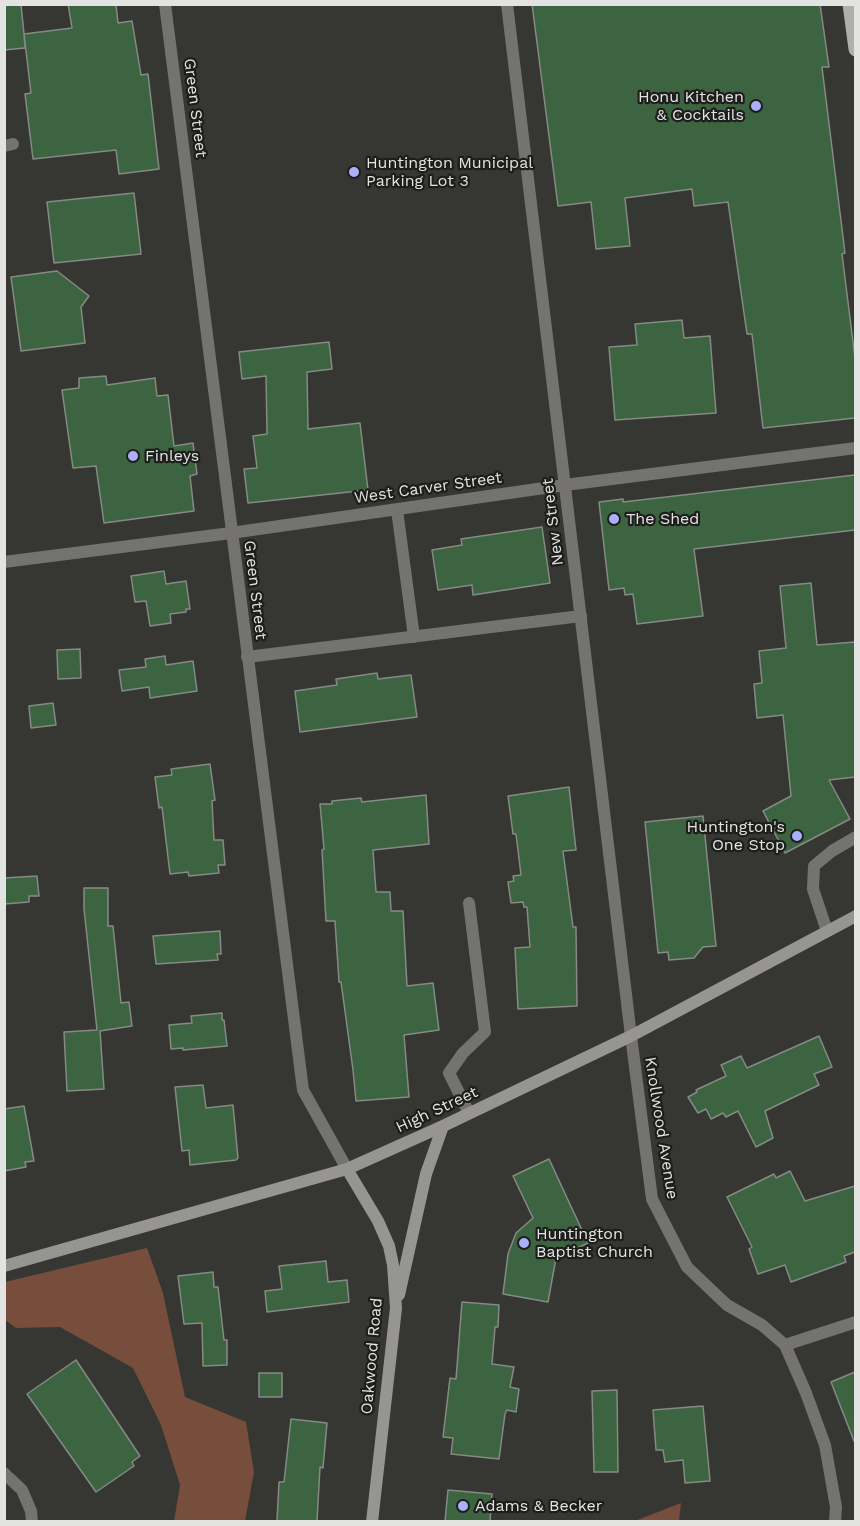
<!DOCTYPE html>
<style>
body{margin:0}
#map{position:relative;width:860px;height:1526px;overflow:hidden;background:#363632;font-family:"Work Sans",sans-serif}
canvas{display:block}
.frame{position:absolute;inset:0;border:6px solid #e3e4e1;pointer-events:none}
</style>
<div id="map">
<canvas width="860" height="1526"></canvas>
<div class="frame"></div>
</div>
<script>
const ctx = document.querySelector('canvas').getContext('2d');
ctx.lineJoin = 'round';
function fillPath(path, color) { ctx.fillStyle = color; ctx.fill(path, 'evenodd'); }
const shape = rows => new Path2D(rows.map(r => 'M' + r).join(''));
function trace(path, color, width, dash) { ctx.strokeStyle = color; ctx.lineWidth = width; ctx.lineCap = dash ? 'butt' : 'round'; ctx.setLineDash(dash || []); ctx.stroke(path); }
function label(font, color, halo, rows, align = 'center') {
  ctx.font = font + ' "Work Sans",sans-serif'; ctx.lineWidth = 4.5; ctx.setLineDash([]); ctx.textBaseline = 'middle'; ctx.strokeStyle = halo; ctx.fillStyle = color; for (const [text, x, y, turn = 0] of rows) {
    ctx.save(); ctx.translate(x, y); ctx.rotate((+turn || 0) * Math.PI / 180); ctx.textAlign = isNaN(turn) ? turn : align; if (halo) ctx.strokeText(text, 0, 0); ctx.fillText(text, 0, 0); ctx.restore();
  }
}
const green = shape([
 [147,1248,163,1293,185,1397,246,1422,254,1472,245,1521,174,1521,180,1485,161,1425,133,1368,60,1327,16,1328,5,1320,5,1282],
 [681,1503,679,1521,635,1521]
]);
const building = shape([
 [4,4,21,4,24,34,72,28,68,4,116,4,118,23,132,21,141,75,148,74,159,169,119,174,116,150,33,159,25,94,31,93,24,34,25,48,4,50,4,4],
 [532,4,820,4,829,67,822,67,845,253,842,254,855,358,855,418,763,428,752,334,747,334,728,202,694,206,692,189,625,198,630,246,596,249,591,202,558,206,532,4],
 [134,193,141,254,54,263,47,202,134,193],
 [57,271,89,296,81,307,85,343,21,351,11,277,57,271],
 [682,320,684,338,710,336,716,413,615,420,609,347,637,345,635,324,682,320],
 [329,342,332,369,307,372,308,429,360,423,368,490,248,503,244,469,257,468,253,436,267,434,266,376,242,379,239,352,329,342],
 [106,376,107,385,155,378,157,396,168,395,174,446,193,443,197,474,190,476,194,511,104,523,96,466,73,468,62,390,79,388,79,378,106,376],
 [855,475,855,530,694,549,703,616,637,624,633,594,625,595,624,588,609,590,599,502,623,499,623,502,855,475],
 [542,527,550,583,473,595,472,585,438,590,432,550,462,545,461,539,542,527],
 [164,571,166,584,186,581,190,609,186,609,186,612,170,614,171,623,150,626,146,601,135,602,131,576,164,571],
 [811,583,817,645,855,642,855,777,829,780,850,819,785,853,763,811,791,796,783,715,757,718,754,684,762,683,759,651,786,648,780,586,811,583],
 [80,649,81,678,58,679,57,650,80,649],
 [165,656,166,665,193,661,197,691,150,698,149,687,122,691,119,670,146,667,145,659,165,656],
 [377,673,378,679,411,675,417,717,300,732,295,691,337,685,336,679,377,673],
 [53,703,56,725,31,728,29,706,53,703],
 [210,764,215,800,212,801,214,840,223,840,225,865,218,865,219,873,189,876,188,872,170,874,162,807,159,808,155,777,172,775,171,769,210,764],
 [569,787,576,850,563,851,573,927,576,927,577,1006,518,1009,515,948,530,947,527,907,524,907,523,902,511,903,508,882,514,881,513,876,521,875,516,834,513,834,508,796,569,787],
 [426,795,429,844,373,850,376,892,390,892,391,911,403,911,407,986,433,983,439,1030,404,1035,409,1097,356,1101,353,1070,341,982,339,982,335,921,326,921,322,850,324,849,320,804,332,804,332,801,361,798,362,802,426,795],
 [703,816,716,946,703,947,694,958,669,960,668,952,658,953,645,822,703,816],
 [37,876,39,896,29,896,29,902,4,904,4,878,37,876],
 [84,888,108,888,108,926,113,926,121,1003,129,1002,132,1026,100,1031,104,1089,67,1091,64,1032,97,1030,84,909,84,888],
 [220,931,221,954,217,954,218,960,156,964,153,936,220,931],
 [222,1013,222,1020,224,1020,227,1046,183,1050,183,1048,171,1049,169,1025,192,1023,191,1016,222,1013],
 [819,1036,832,1067,814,1074,819,1085,765,1111,773,1138,756,1147,738,1111,726,1117,723,1113,711,1119,706,1109,698,1113,688,1097,697,1092,696,1090,726,1076,721,1065,741,1056,747,1068,819,1036],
 [203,1085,206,1108,233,1105,238,1158,236,1160,190,1165,189,1150,182,1151,175,1087,203,1085],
 [24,1106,34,1161,25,1162,26,1167,4,1171,4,1109,24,1106],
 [549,1159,588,1243,556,1258,548,1302,503,1294,508,1254,516,1233,533,1218,513,1176,549,1159],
 [790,1171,805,1201,855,1186,855,1252,844,1256,846,1262,791,1282,785,1265,758,1274,749,1249,752,1247,727,1197,774,1174,776,1178,790,1171],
 [326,1261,328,1282,347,1280,349,1302,267,1312,265,1291,282,1289,279,1266,326,1261],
 [213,1272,214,1287,218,1287,224,1340,227,1340,227,1365,203,1366,202,1323,184,1324,178,1276,213,1272],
 [462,1302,499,1305,498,1327,495,1327,492,1364,514,1367,510,1387,519,1389,516,1412,507,1410,505,1414,499,1459,451,1454,453,1438,443,1437,450,1378,456,1379,462,1302],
 [76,1360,140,1456,132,1462,134,1466,96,1492,27,1394,76,1360],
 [855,1372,855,1441,854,1441,831,1382,855,1372],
 [259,1373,282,1373,282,1397,259,1397,259,1373],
 [617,1390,618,1472,594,1472,592,1391,617,1390],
 [703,1406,710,1481,685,1483,683,1460,665,1462,663,1450,656,1450,653,1410,703,1406],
 [291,1419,327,1423,323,1468,320,1467,317,1521,277,1521,279,1482,284,1482,291,1419],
 [448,1490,492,1494,490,1521,445,1521,448,1490]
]);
const service = shape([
 [4,146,13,144],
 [397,510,414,637],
 [247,657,581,616],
 [469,903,485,1032,463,1053,449,1073,469,1113],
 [827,931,813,889,814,866,832,851,856,837]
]);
const minor = shape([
 [4,562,231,533,565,485,856,448],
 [631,1036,652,1199,687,1267,727,1305,762,1325,785,1345,806,1393,825,1445,836,1507,835,1522],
 [785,1345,856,1322],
 [4,1473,22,1490,31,1511,32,1522]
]);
const tertiary = shape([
 [165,4,303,1090,347,1169],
 [507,4,631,1036]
]);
const secondary = shape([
 [347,1169,378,1221,389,1246,393,1265,396,1308,372,1522],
 [4,1266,347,1169,443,1126,631,1036,856,916],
 [399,1295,426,1174,443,1126]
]);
const primary = shape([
 [850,4,856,49]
]);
const markers = [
 [756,106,6,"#a9b0fc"],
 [354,172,6,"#a9b0fc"],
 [133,456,6,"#a9b0fc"],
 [614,519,6,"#a9b0fc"],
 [797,836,6,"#a9b0fc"],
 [524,1243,6,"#a9b0fc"],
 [463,1506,6,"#a9b0fc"]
];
const poiNames = [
 ["Honu Kitchen",744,97,"right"],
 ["& Cocktails",744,115,"right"],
 ["Huntington Municipal",366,163],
 ["Parking Lot 3",366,181],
 ["Finleys",145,456],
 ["The Shed",626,519],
 ["Huntington's",785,827,"right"],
 ["One Stop",785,845,"right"],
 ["Huntington",536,1234],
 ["Baptist Church",536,1252],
 ["Adams & Becker",475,1506]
];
const streetNames = [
 ["Green Street",195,108,83],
 ["West Carver Street",428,488,-8],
 ["New Street",553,522,-97],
 ["Green Street",255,590,83],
 ["High Street",437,1110,-25],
 ["Knollwood Avenue",661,1128,81],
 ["Oakwood Road",372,1356,-85]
];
fillPath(green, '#774e3b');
fillPath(building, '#3c6440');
trace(building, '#868a86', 1.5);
trace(service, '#747371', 12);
trace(minor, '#747371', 12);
trace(tertiary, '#747371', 12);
trace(secondary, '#979591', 12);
trace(primary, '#b1afab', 15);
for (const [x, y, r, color] of markers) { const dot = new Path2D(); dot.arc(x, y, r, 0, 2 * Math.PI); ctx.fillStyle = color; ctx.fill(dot); trace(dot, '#1d1e1c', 2); }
label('16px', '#e3e4e1', '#1d1e1c', poiNames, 'left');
label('16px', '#e3e4e1', '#1d1e1c', streetNames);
</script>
